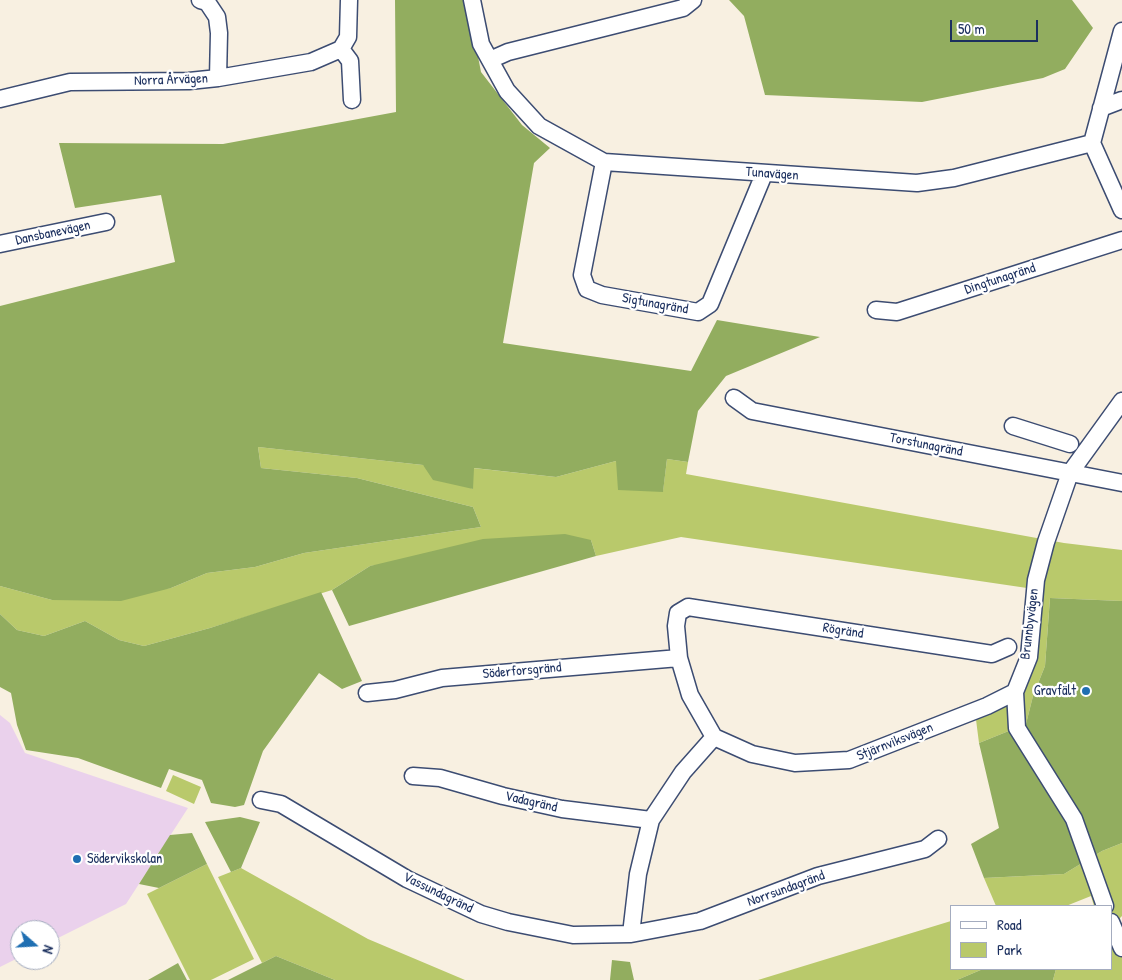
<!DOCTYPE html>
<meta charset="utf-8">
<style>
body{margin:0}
#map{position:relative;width:1122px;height:980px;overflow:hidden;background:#f8f0e1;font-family:"Patrick Hand",sans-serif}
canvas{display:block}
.legend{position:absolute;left:950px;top:905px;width:162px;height:65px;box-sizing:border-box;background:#fff;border:1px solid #a4acbf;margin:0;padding:6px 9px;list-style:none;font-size:15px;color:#1b2f5e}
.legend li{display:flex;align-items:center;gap:10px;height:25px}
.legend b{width:25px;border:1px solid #a4acbf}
.north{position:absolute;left:10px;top:920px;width:50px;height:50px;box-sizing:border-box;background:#fff;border:1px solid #a4acbf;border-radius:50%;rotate:109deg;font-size:14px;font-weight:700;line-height:20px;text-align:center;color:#1b2f5e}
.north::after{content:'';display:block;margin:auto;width:18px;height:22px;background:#1f6fb2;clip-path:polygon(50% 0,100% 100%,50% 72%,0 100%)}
.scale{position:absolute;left:950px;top:20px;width:88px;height:22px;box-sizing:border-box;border:2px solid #1b2f5e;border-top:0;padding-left:6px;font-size:15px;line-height:18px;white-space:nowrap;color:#1b2f5e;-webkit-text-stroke:4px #fff;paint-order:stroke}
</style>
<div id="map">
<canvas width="1122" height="980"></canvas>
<ul class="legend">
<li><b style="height:6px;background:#fff"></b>Road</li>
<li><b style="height:14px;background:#b9c96b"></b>Park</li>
</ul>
<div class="north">N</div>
<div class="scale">50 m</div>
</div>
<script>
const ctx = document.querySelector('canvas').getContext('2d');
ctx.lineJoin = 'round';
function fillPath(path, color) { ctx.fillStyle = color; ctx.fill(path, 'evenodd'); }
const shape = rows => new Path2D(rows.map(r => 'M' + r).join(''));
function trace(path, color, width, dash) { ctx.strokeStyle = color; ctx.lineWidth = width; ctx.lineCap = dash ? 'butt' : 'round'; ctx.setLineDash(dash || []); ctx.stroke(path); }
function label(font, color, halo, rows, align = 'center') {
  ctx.font = font + ' "Patrick Hand",sans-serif'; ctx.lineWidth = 4.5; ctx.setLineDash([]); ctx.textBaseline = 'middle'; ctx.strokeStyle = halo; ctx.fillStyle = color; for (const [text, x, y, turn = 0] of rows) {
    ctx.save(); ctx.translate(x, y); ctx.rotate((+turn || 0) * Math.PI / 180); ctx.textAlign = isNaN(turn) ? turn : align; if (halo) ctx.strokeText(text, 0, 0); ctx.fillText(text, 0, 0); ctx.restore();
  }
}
const built = shape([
 [0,715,10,723,25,753,188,808,126,904,50,942,50,930,20,930,20,957,0,967]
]);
const green = shape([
 [258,447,423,465,473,489,473,468,556,477,616,461,663,491,667,459,688,462,686,474,1064,543,1122,550,1122,601,1050,598,1045,666,1033,696,1026,724,979,743,974,704,1008,686,1024,646,1027,588,681,537,596,556,591,540,370,566,332,590,210,628,144,646,119,640,85,621,44,636,17,630,0,614,0,586,52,600,171,588,207,573,255,567,304,553,481,527,473,507,357,478,261,468],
 [173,775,201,787,194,804,166,791],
 [1122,843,1122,916,1118,920,1122,924,1122,980,1053,980,1056,969,1111,969,1111,906,1094,906,1091,896,1066,906,996,906,984,878,1064,874,1102,851],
 [207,864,254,959,211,980,190,980,147,894],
 [241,868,368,939,465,980,335,980,276,956,262,963,218,877],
 [951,921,951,969,983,969,957,980,758,980]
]);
const forest = shape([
 [395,0,467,0,481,72,522,125,550,148,534,163,503,343,691,371,717,320,820,337,726,376,698,411,688,462,667,459,663,492,618,490,616,461,556,477,474,468,473,489,433,480,423,465,258,447,261,468,357,478,473,507,481,527,304,553,255,567,207,573,171,588,121,601,52,600,0,586,0,306,175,262,161,195,75,208,59,143,223,144,396,112],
 [729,0,1072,0,1093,28,1065,69,1043,78,922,102,765,95,744,16],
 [565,534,591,540,596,556,349,626,332,590,370,566,483,539],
 [321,592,362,681,342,689,319,673,263,751,244,805,235,807,211,803,202,780,169,769,161,788,78,758,26,750,17,725,11,693,0,687,0,614,17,630,44,636,85,621,119,640,144,646,210,628],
 [1050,598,1122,601,1122,843,1102,851,1064,874,984,878,971,844,999,828,979,743,1026,724,1033,696,1045,666],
 [240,817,260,822,241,868,231,872,205,822],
 [192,833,207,864,159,888,139,884,170,835],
 [276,956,335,980,228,980],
 [612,960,630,962,634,980,610,980],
 [178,963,187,980,148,980],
 [983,969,1056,969,1053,980,957,980]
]);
const minor = shape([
 [200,0,207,2,217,17,219,33,218,78],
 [349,0,348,37,341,49,350,61,352,100],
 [472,0,481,44,507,91,539,126,604,162,917,183,954,178,1092,143],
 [1122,31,1092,143,1122,210],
 [490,60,508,52,683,8,693,0],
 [0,99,70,82,189,81,218,78,311,62,341,49],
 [1101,108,1122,100],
 [604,162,582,275,587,289,602,295,698,312,710,304,764,174],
 [0,244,106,222],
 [876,310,897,312,1122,240],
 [734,398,752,411,1122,483],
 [1013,426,1070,444],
 [1008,647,992,654,688,607,678,613,676,626,679,658,690,695,714,737,752,754,795,763,849,760,987,706,1015,692],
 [367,693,395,690,442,678,679,658],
 [413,776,440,778,503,796,562,809,651,820],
 [261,800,281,804,407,879,481,914,508,922,573,935,631,934,700,921,818,876,925,849,938,839],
 [1105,906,1074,819,1017,728,1015,692,1029,657,1036,580,1046,542,1070,473,1122,401],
 [1111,922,1122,948],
 [631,934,638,874,651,820,683,772,714,737]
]);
const markers = [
 [1086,691,5,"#1f6fb2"],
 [77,859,5,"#1f6fb2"]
];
const streetNames = [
 ["Norra Årvägen",171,80,-2],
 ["Tunavägen",772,174,4],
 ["Dansbanevägen",53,233,-12],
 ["Dingtunagränd",1000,279,-18],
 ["Sigtunagränd",655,304,10],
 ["Torstunagränd",926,445,11],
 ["Brunnbyvägen",1030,624,-83],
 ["Rögränd",843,631,9],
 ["Söderforsgränd",522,671,-5],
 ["Stjärnviksvägen",895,742,-22],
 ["Vadagränd",531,802,13],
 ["Norrsundagränd",786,889,-20],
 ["Vassundagränd",438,893,26]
];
const poiNames = [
 ["Gravfält",1076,691],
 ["Södervikskolan",87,859,"left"]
];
fillPath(built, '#ead1ec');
fillPath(green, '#b9c96b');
fillPath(forest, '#92ad5f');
trace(minor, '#3c4c72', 19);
trace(minor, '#fff', 16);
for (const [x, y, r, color] of markers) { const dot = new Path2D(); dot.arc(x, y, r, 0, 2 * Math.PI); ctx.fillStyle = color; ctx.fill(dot); trace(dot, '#fff', 2); }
label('14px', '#1b2f5e', '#fff', streetNames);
label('14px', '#1b2f5e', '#fff', poiNames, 'right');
</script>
